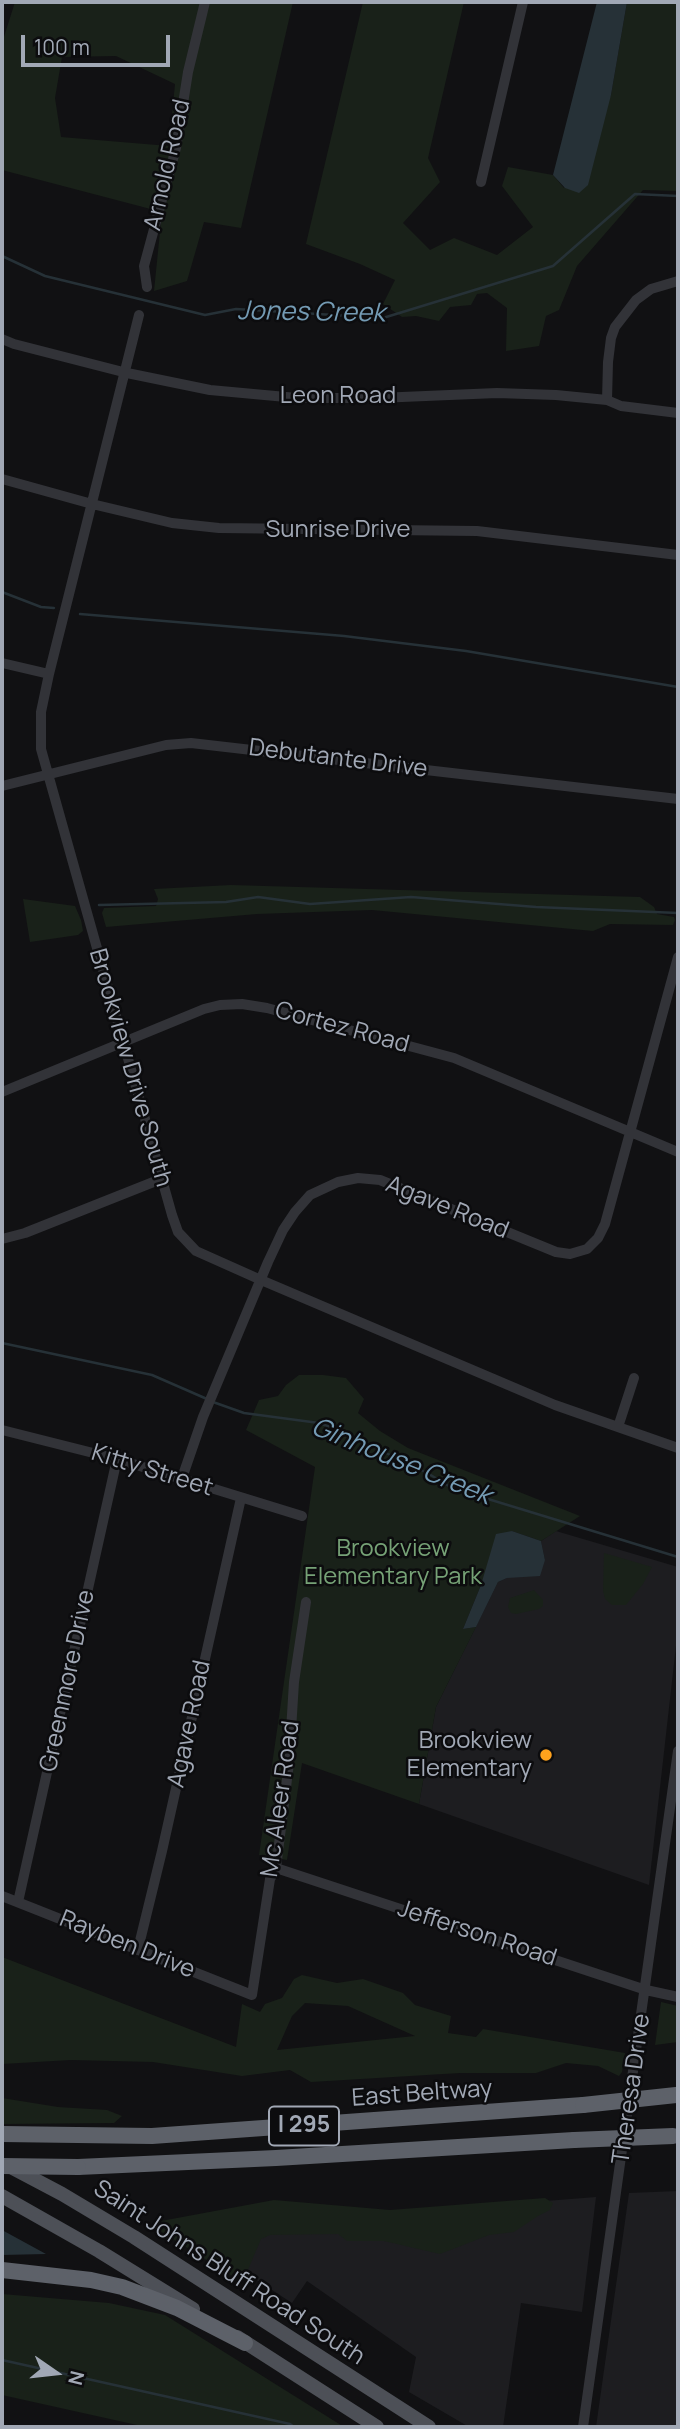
<!DOCTYPE html>
<style>
body{margin:0}
#map{position:relative;width:680px;height:2429px;overflow:hidden;background:#111113;font-family:Manrope,sans-serif}
canvas{display:block}
.frame{position:absolute;inset:0;border:4px solid #a1a8b5;pointer-events:none}
.north{position:absolute;left:21px;top:2338px;width:70px;height:70px;-webkit-text-stroke:5px #0c0c0e;paint-order:stroke;rotate:104deg;font-size:19px;font-weight:700;line-height:28px;text-align:center;color:#a1a8b5}
.north::after{content:'';display:block;margin:auto;width:24px;height:32px;background:#a1a8b5;clip-path:polygon(50% 0,100% 100%,50% 72%,0 100%)}
.scale{position:absolute;left:21px;top:35px;width:149px;height:32px;box-sizing:border-box;border:4px solid #a1a8b5;border-top:0;padding-left:9px;font-size:21px;line-height:24px;white-space:nowrap;color:#a1a8b5;-webkit-text-stroke:5px #0c0c0e;paint-order:stroke}
</style>
<div id="map">
<canvas width="680" height="2429"></canvas>
<div class="frame"></div>
<div class="north">N</div>
<div class="scale">100 m</div>
</div>
<script>
const ctx = document.querySelector('canvas').getContext('2d');
ctx.lineJoin = 'round';
function fillPath(path, color) { ctx.fillStyle = color; ctx.fill(path, 'evenodd'); }
const shape = rows => new Path2D(rows.map(r => 'M' + r).join(''));
function trace(path, color, width, dash) { ctx.strokeStyle = color; ctx.lineWidth = width; ctx.lineCap = dash ? 'butt' : 'round'; ctx.setLineDash(dash || []); ctx.stroke(path); }
function label(font, color, halo, rows, align = 'center') {
  ctx.font = font + ' Manrope,sans-serif'; ctx.lineWidth = 5; ctx.setLineDash([]); ctx.textBaseline = 'middle'; ctx.strokeStyle = halo; ctx.fillStyle = color; for (const [text, x, y, turn = 0] of rows) {
    ctx.save(); ctx.translate(x, y); ctx.rotate((+turn || 0) * Math.PI / 180); ctx.textAlign = isNaN(turn) ? turn : align; if (halo) ctx.strokeText(text, 0, 0); ctx.fillText(text, 0, 0); ctx.restore();
  }
}
const built = shape([
 [556,1531,678,1567,678,1628,649,1885,419,1804,436,1707,498,1582,545,1560,541,1541],
 [678,2191,678,2427,596,2427,629,2193],
 [596,2197,582,2312,521,2303,503,2427,469,2427,409,2392,416,2357,307,2281,292,2303,180,2230]
]);
const green = shape([
 [15,2,293,2,241,228,204,222,187,281,154,291,162,212,2,170,2,43],
 [116,56,175,84,169,146,61,137,55,98,62,57],
 [363,2,464,2,428,158,440,182,403,223,430,250,454,238,497,255,533,227,502,186,508,167,553,175,564,188,611,95,627,2,678,2,678,191,643,190,577,266,559,310,546,316,539,346,506,351,507,308,487,293,477,294,471,305,450,307,439,321,416,316,402,317,383,304,395,280,360,264,306,244],
 [231,885,640,897,654,907,657,914,674,917,675,920,673,925,610,924,593,931,372,910,257,914,106,927,102,913,104,908,156,906,158,899,154,889],
 [23,899,75,906,81,920,83,931,78,935,30,942],
 [299,1375,323,1375,346,1378,364,1399,358,1413,380,1431,408,1448,580,1516,541,1541,512,1531,481,1585,463,1629,476,1627,436,1707,419,1804,302,1763,287,1860,259,1855,315,1467,246,1430,259,1400,278,1396,286,1385],
 [604,1553,652,1567,643,1584,626,1605,612,1605,605,1599,603,1591],
 [534,1590,543,1600,543,1606,539,1609,516,1614,511,1613,508,1607,510,1598],
 [2,1957,236,2047,242,2004,260,2012,265,2004,282,1998,294,1979,302,1975,337,1983,363,1979,403,1993,415,2005,451,2016,448,2033,476,2037,483,2029,625,2053,622,2072,619,2076,598,2066,566,2063,536,2073,460,2073,311,2082,290,2070,242,2076,153,2062,71,2060,2,2064],
 [305,2003,348,2006,415,2036,277,2050,292,2016],
 [661,2002,678,2006,678,2042,655,2045],
 [2,2098,58,2107,107,2110,122,2116,114,2123,2,2124],
 [545,2198,553,2203,550,2210,538,2216,514,2232,489,2235,440,2254,384,2241,347,2241,338,2234,270,2235,261,2239,244,2279,240,2281,157,2229,161,2221,274,2200,390,2210],
 [2,2294,109,2303,165,2315,344,2427,146,2427,2,2395]
]);
const water = shape([
 [597,2,627,2,611,95,588,185,579,193,565,188,553,175],
 [512,1531,541,1541,545,1560,540,1576,507,1578,498,1582,476,1627,463,1629,481,1585,496,1534],
 [2,2230,46,2254,2,2255]
]);
const stream = shape([
 [2,256,45,276,205,315,236,309,383,318,553,266,635,194,678,196],
 [2,592,41,607,54,608],
 [80,614,344,636,466,651,678,687],
 [99,905,226,902,258,897,310,904,411,897,536,907,678,913],
 [2,1343,152,1375,207,1399],
 [213,1402,244,1413,319,1423,339,1430,429,1474,452,1488,678,1557],
 [2,2360,290,2424,294,2427]
]);
const minor = shape([
 [481,182,523,2],
 [147,287,144,266,176,148,188,72,205,2],
 [139,315,49,674,41,712,41,749,172,1215,178,1232,196,1251,261,1280,555,1405,678,1448],
 [2,339,14,344,127,373,210,390,297,398,378,398,497,393,556,395,607,400,621,406,678,413],
 [607,400,608,362,611,338,615,327,636,300,651,289,678,281],
 [2,479,92,504,172,523,219,528,477,531,678,555],
 [2,663,49,674],
 [2,786,166,745,191,743,678,799],
 [2,1092,204,1009,220,1005,242,1004,267,1008,454,1058,678,1152],
 [2,1239,25,1233,161,1179],
 [618,1427,634,1378],
 [2,1430,117,1459,302,1516],
 [182,1478,203,1417,268,1262,283,1230,295,1212,310,1195,338,1182,358,1178,380,1180,556,1252,570,1254,587,1249,598,1238,605,1224,678,957],
 [276,1868,646,1990,678,1997],
 [2,1896,252,1995,270,1879,276,1868,289,1763,294,1682,306,1602],
 [18,1902,117,1459],
 [138,1949,162,1851,241,1498],
 [583,2427,678,1751]
]);
const major = shape([
 [9,2166,62,2194,134,2237,429,2427],
 [2,2196,99,2251,193,2309],
 [237,2337,377,2427]
]);
const highway = shape([
 [2,2134,152,2136,583,2105],
 [78,2167,276,2158,574,2140],
 [2,2270,91,2280,122,2287,177,2308,245,2343]
]);
const highwayBridge = shape([
 [583,2105,676,2095],
 [574,2140,673,2136],
 [2,2166,78,2167]
]);
const markers = [
 [546,1755,7,"#ffa21d"]
];
const shields = [
 [304,2126,70]
];
const shieldNames = [
 ["I 295",304,2126]
];
const streetNames = [
 ["Arnold Road",168,165,-77],
 ["Leon Road",338,396],
 ["Sunrise Drive",338,530],
 ["Debutante Drive",338,759,7],
 ["Cortez Road",342,1028,15],
 ["Brookview Drive South",130,1068,74],
 ["Agave Road",447,1208,22],
 ["Kitty Street",152,1471,17],
 ["Greenmore Drive",68,1681,-78],
 ["Agave Road",190,1724,-78],
 ["Mc Aleer Road",281,1799,-82],
 ["Jefferson Road",477,1934,18],
 ["Rayben Drive",127,1945,22],
 ["Theresa Drive",632,2089,-82],
 ["East Beltway",422,2094,-4],
 ["Saint Johns Bluff Road South",229,2273,33]
];
const parkNames = [
 ["Brookview",393,1549],
 ["Elementary Park",393,1577]
];
const poiNames = [
 ["Brookview",532,1741],
 ["Elementary",532,1769]
];
const waterNames = [
 ["Jones Creek",311,313,1],
 ["Ginhouse Creek",401,1462,22]
];
fillPath(built, '#1d1d20');
fillPath(green, '#192119');
fillPath(water, '#263137');
trace(stream, '#263137', 2.5);
trace(minor, '#323338', 10);
trace(major, '#4d5057', 14);
trace(highway, '#5d6169', 16);
trace(highwayBridge, '#5d6169', 16);
for (const [x, y, r, color] of markers) { const dot = new Path2D(); dot.arc(x, y, r, 0, 2 * Math.PI); ctx.fillStyle = color; ctx.fill(dot); trace(dot, '#0c0c0e', 2.5); }
for (const [x, y, w] of shields) { const box = new Path2D(); box.roundRect(x - w / 2, y - 19.5, w, 39, 5); ctx.fillStyle = '#0c0c0e'; ctx.fill(box); trace(box, '#a1a8b5', 2); }
label('bold 23px', '#a1a8b5', null, shieldNames);
label('24px', '#a1a8b5', '#0c0c0e', streetNames);
label('24px', '#76a276', '#0c0c0e', parkNames);
label('24px', '#a1a8b5', '#0c0c0e', poiNames, 'right');
label('italic 26px', '#749bb4', '#0c0c0e', waterNames);
</script>
